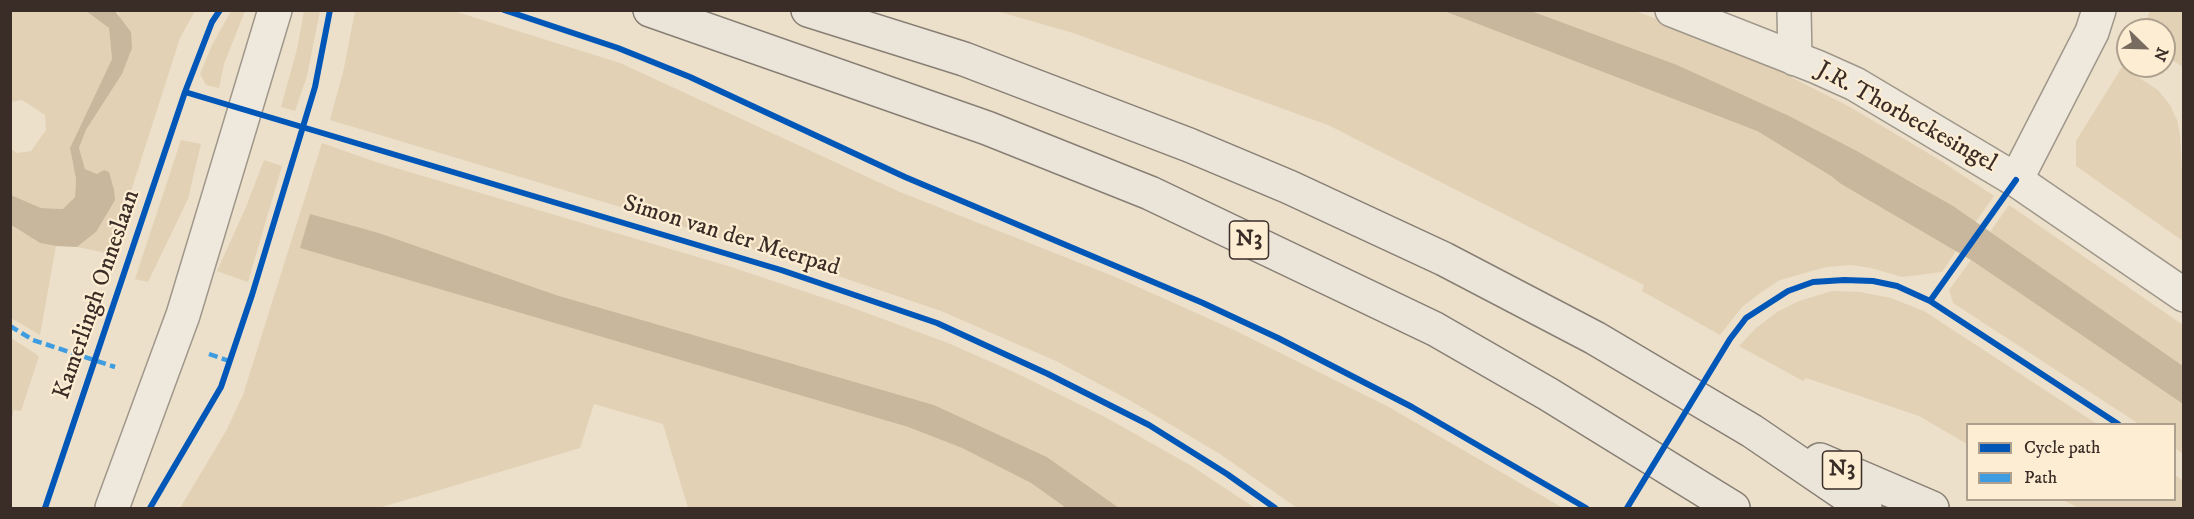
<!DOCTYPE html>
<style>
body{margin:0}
#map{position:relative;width:2194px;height:519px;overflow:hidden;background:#ece0ca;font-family:"IM FELL DW Pica",serif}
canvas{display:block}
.frame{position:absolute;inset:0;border:12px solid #3a2d27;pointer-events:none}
.legend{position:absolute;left:1966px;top:423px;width:210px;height:78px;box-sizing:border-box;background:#fcedd3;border:2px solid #aea08e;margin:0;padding:8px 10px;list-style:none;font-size:18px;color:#3a2d27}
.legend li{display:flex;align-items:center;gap:12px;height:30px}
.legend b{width:30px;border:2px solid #aea08e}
.north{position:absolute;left:2116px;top:18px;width:60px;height:60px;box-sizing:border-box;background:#fcedd3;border:2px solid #aea08e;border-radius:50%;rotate:113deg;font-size:16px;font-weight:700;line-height:24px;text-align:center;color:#3a2d27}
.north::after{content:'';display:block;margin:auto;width:21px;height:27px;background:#786c60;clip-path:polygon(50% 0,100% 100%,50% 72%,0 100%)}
</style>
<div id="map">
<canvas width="2194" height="519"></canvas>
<div class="frame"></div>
<ul class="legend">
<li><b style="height:8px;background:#0057b8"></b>Cycle path</li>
<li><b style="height:8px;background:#3e9de0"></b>Path</li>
</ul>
<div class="north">N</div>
</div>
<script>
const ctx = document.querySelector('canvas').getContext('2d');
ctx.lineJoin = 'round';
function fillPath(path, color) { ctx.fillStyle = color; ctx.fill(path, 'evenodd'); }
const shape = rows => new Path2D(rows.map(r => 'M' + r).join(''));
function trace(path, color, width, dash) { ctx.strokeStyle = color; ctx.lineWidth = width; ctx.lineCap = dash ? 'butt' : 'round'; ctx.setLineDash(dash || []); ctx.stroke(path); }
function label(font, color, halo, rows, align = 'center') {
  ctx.font = font + ' "IM FELL DW Pica",serif'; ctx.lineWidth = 4.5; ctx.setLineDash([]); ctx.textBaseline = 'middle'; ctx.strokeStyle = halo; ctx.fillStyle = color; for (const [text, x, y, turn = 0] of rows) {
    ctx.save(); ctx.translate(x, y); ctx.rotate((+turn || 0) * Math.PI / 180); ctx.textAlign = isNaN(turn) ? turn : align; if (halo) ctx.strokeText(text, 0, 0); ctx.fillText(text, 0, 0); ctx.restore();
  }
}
const green = shape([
 [10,11,86,11,109,28,112,59,70,148,76,179,75,197,64,209,41,208,11,195,11,149,17,153,31,151,46,130,45,115,22,100,11,102],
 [115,11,195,11,180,38,111,254,77,247,96,232,97,174,85,169,79,148,86,130,122,74,119,13],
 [231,11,245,11,224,64,219,88,206,85,200,74,212,45],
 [304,11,320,11,307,76,295,111,281,107,297,49],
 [355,11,454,11,620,63,900,192,1118,278,1232,329,1387,406,1563,508,1297,508,1220,454,1131,401,1056,361,941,311,835,275,627,209,330,120,344,68],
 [996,11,1444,11,1757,131,1831,176,1841,184,1956,251,1942,272,1902,277,1871,268,1851,265,1826,267,1780,280,1760,293,1742,307,1720,335,1642,291,1644,285,1328,125,1070,32],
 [1531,11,1635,11,1660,20,1775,69,1850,107,1938,159,1994,196,1975,223,1919,186,1818,131],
 [2150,11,2183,11,2183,67,2164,55,2164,30,2142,30],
 [2122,67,2158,90,2170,105,2177,120,2180,135,2183,188,2183,241,2076,166,2076,141],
 [181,140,201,144,188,199,148,282,135,279],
 [322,143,379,163,728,266,845,305,948,343,1016,373,1105,417,1190,465,1255,508,1119,508,1047,457,934,405,556,295,379,233,311,215,301,248,908,427,962,448,1031,483,1066,508,688,508,663,424,594,404,580,448,379,508,180,508,226,431,243,395],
 [264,160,282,166,248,282,217,271,246,207],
 [2009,205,2183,325,2183,366,1990,232],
 [10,225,40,243,56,246,40,335,11,318],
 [1971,260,2183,404,2183,454,2175,448,2174,424,2139,424,1953,303,1949,290],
 [1832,291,1860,292,1891,298,1924,311,2097,424,1968,424,1967,444,1919,416,1806,378,1803,381,1739,346,1756,328,1777,312,1799,301],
 [11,338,39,356,21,411,14,410,11,422],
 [2175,475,2183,481,2183,508,2078,508,2063,500,2174,500]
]);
const water = shape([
 [86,11,115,11,131,32,132,48,122,74,86,130,79,148,85,169,97,174,104,170,109,172,114,190,115,200,96,232,77,247,56,246,40,243,11,225,11,195,41,208,63,209,75,197,76,179,70,148,112,59,109,28],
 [1444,11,1531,11,1677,65,1789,116,1855,150,1953,206,2183,366,2183,404,1971,260,1841,184,1831,176,1757,131],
 [310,214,379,233,556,295,934,405,1047,457,1119,508,1066,508,1031,483,962,448,908,427,300,248]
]);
const minor = shape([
 [1672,10,1817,67,1855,84,2016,180,2184,295],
 [1794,10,1795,59],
 [2016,180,2092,32,2099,10]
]);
const tertiary = shape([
 [112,508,183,315,275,10]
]);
const primary = shape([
 [650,10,987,128,1150,193,1435,329,1548,394,1733,508],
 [808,10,964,59,1189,145,1289,187,1444,259,1595,338,1752,431,1865,508],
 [1820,460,1932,508]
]);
const quiet = shape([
 [10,326,33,340,115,367],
 [209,354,229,361]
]);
const cycleway = shape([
 [504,10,618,48,690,77,905,177,1203,303,1278,338,1412,407,1586,508],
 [185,92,781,270,937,323,1048,374,1149,425,1227,474,1275,508],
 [1930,301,2016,180],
 [45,508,185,92,212,22,220,10],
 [150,508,221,387,252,295,315,87,330,10],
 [1627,508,1730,339,1746,318,1788,291,1813,282,1844,280,1873,281,1897,286,1930,301,2118,424]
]);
const shields = [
 [1249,240,39],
 [1842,470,39]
];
const shieldNames = [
 ["N3",1249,240],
 ["N3",1842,470]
];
const streetNames = [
 ["J.R. Thorbeckesingel",1906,118,29],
 ["Simon van der Meerpad",731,237,17],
 ["Kamerlingh Onneslaan",98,295,-71]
];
fillPath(green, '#e2d1b5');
fillPath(water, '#c8b79c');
trace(minor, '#9f978a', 36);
trace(tertiary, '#9f978a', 36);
trace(primary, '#877f74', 36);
trace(minor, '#efe8dd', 33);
trace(tertiary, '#efe8dd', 33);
trace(primary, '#ebe4d8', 33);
trace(quiet, '#3e9de0', 4.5, [9, 4.5]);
trace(cycleway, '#0057b8', 6);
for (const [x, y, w] of shields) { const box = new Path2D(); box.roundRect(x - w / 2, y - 19, w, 38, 4.5); ctx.fillStyle = '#fcedd3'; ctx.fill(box); trace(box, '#3a2d27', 1.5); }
label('bold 22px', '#3a2d27', null, shieldNames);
label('24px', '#3a2d27', '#fcedd3', streetNames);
</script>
